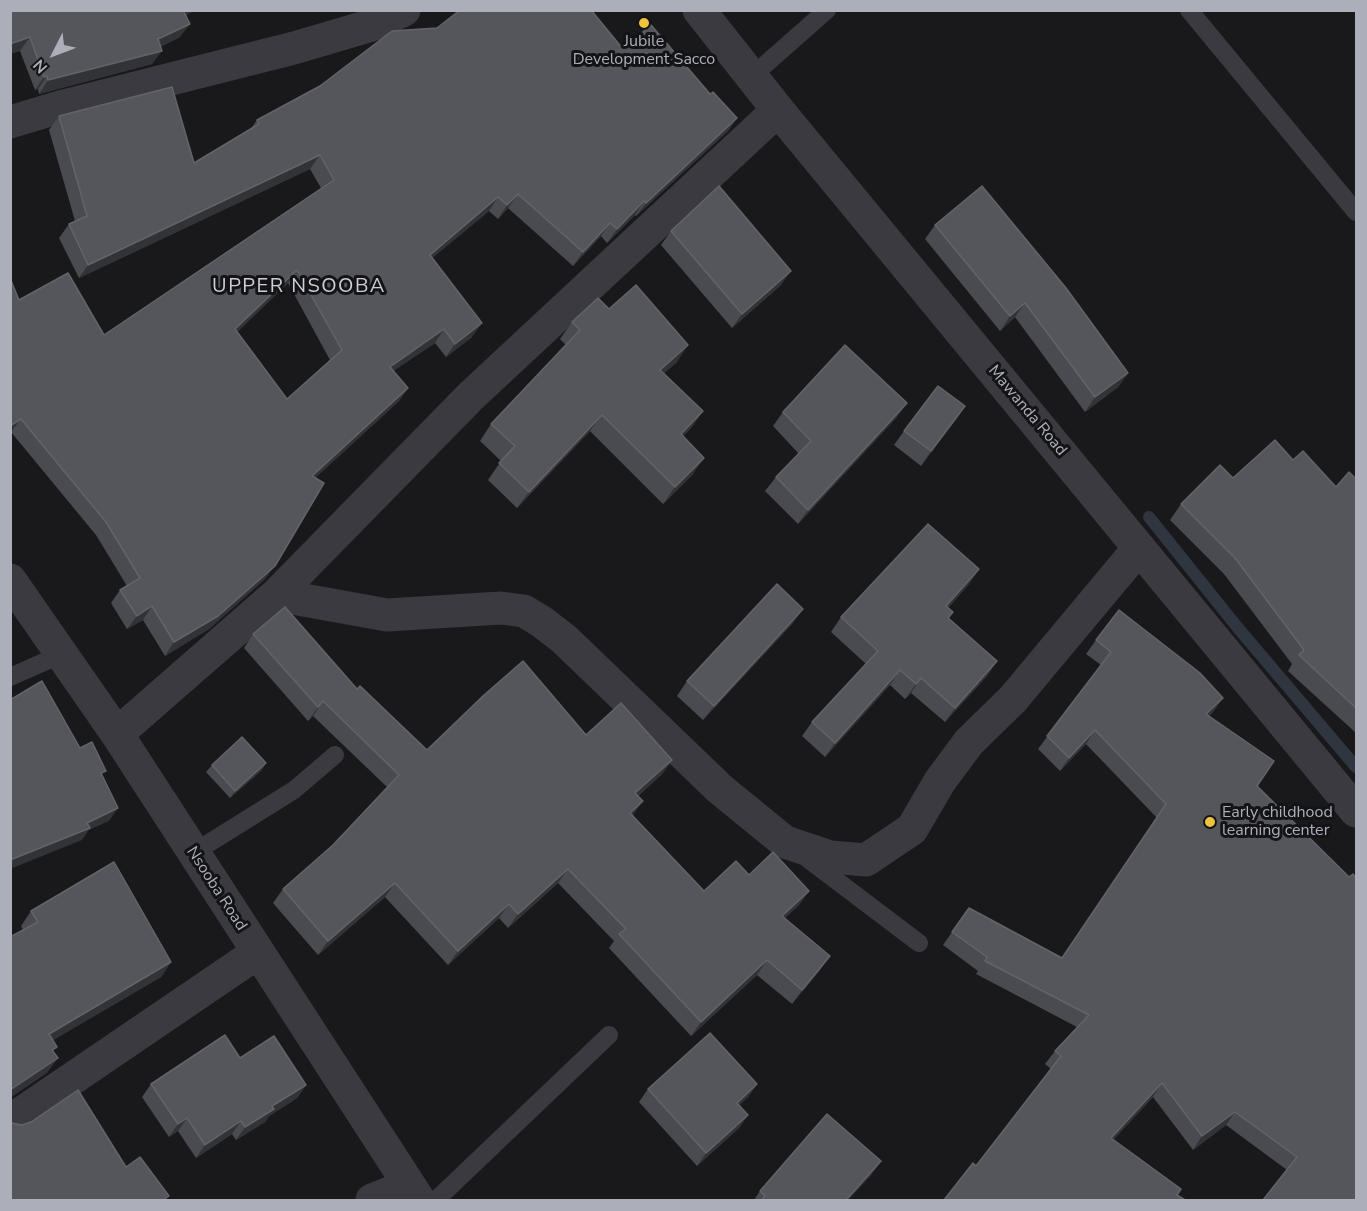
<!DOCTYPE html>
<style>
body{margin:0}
#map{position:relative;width:1367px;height:1211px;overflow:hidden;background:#19191b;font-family:"Nunito Sans",sans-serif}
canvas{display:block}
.frame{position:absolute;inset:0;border:12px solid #acafba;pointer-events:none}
.north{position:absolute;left:24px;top:24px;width:60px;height:60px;-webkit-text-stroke:4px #141416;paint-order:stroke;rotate:228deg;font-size:16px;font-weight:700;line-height:24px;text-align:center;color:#acafba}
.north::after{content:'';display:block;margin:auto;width:21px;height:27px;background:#acafba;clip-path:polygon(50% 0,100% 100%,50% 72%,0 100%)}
</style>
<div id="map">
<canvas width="1367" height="1211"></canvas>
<div class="frame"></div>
<div class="north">N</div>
</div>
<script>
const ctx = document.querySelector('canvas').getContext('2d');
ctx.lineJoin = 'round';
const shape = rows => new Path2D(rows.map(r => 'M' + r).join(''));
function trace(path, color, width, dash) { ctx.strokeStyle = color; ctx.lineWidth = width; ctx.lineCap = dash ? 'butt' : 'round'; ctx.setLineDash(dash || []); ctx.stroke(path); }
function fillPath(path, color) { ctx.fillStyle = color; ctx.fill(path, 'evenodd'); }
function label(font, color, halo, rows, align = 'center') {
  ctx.font = font + ' "Nunito Sans",sans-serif'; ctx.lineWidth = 6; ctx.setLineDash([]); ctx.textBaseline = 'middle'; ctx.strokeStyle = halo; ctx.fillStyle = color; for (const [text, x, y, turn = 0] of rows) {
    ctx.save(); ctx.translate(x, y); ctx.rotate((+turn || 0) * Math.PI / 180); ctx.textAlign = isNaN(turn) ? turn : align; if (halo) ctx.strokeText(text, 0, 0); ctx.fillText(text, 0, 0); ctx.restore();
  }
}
const stream = shape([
 [1149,517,1238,628,1356,767]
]);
const service = shape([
 [1189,10,1356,212],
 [751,77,827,10],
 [10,677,62,654],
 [193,853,294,790,335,755],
 [808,859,919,943],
 [436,1200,609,1035]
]);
const minor = shape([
 [10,122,60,107,294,48,372,25,404,10],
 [10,580,117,734,419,1200],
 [276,595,471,396,778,110],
 [117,734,276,595,387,615,501,608,524,611,542,622,564,639,720,789,785,842,830,857,866,860,912,829,940,781,969,742,1013,699,1139,548],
 [10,1121,257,953],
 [372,1200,409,1185]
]);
const tertiary = shape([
 [699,10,778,110,1356,811]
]);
const wall = shape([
 [10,10,186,16,180,37,160,47,152,64,39,94,38,89,35,90,20,51,10,54],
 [623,49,710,94,737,118,728,131,636,216,635,215,607,243,601,236,573,266,508,208,498,219,489,211,432,258,472,337,446,357,435,343,393,371,408,388,399,401,315,478,265,579,209,629,165,656,143,620,127,629,111,603,120,590,127,586,96,535,11,432,10,433,10,278,19,300,104,335,321,188,310,169,79,278,59,238,69,224,75,221,49,130,59,116,194,163,250,130,257,120],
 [288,283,330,360,287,399,237,332],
 [935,225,1128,373,1118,387,1085,412,1015,317,1000,331,925,239],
 [671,231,781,285,732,328,661,245],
 [609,309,677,362,664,373,703,411,691,428,683,436,693,474,663,504,590,431,517,508,488,480,501,461,480,441,491,424,566,345,560,339,572,322],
 [965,406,921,466,894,445,904,431],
 [783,412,897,417,798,524,765,491,776,477,799,454,773,426],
 [1293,460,1336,487,1356,479,1356,733,1288,671,1292,664,1224,574,1170,520,1181,504],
 [979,569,969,584,948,608,953,612,949,618,997,661,987,676,945,722,911,693,905,699,890,685,825,757,802,736,812,722,866,664,831,632,841,617],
 [793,623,703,720,677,696,687,681],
 [253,634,357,689,427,750,586,735,672,760,662,774,638,796,633,816,704,891,749,875,809,891,799,905,785,918,820,970,792,1004,757,975,691,1036,609,948,614,941,558,883,508,928,499,918,448,965,385,897,318,955,273,903,283,889,333,845,387,787,313,716,308,721,244,648],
 [1096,640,1214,711,1209,716,1257,786,1356,1200,1287,1170,1226,1125,1193,1150,1153,1097,1113,1140,976,1166,1051,1069,1045,1064,1055,1051,1077,1027,976,974,978,971,943,945,969,908,1062,958,1157,818,1086,744,1060,771,1038,749,1101,665,1086,654],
 [266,763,261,771,230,798,206,772,212,765],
 [31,911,171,962,161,977,53,1040,54,1052,47,1073,23,930,21,926],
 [240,1058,306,1085,297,1098,269,1116,265,1122,236,1140,232,1134,196,1158,178,1131,169,1137,142,1097,151,1084],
 [757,1084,748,1097,739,1105,748,1115,739,1128,697,1166,639,1102,648,1089],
 [881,1161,871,1175,848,1200,754,1200,760,1191]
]);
const shadedWall = shape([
 [183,10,195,10,174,23],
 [190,24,180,37,149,52,158,39],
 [30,37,20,51,10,54,10,44],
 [162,51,152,64,39,94,48,80],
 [47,76,38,89,35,90,44,77],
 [737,118,728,131,636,216,646,203],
 [320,155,310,169,79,278,88,265],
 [518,194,508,208,498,219,507,205],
 [498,197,489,211,420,268,430,255],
 [644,201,635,215,607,243,617,229],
 [610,223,601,236,573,266,583,252],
 [297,270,288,283,226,343,235,329],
 [791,271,781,285,732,328,742,314],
 [1025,303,1015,317,1000,331,1010,316],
 [482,323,472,337,446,357,455,344],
 [444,329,435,343,380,380,390,367],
 [688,345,677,362,648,387,660,370],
 [1128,373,1118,387,1085,412,1095,397],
 [408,388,399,401,303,489,312,476],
 [907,403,897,417,798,524,808,510],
 [965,406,955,421,921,466,931,451],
 [703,411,691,428,670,451,681,434],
 [602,415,590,431,517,508,529,492],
 [21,419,11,432,10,433,10,426],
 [704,458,693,474,663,504,675,487],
 [275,566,265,579,209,629,165,656,174,642],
 [979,569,969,584,936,621,946,606],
 [152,606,143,620,127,629,137,616],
 [803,609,793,623,703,720,714,706],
 [997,661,987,676,945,722,955,708],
 [900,670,890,685,825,757,835,743],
 [921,678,911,693,905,699,916,684],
 [1223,698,1214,711,1196,727,1206,714],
 [323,701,313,716,308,721,318,707],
 [1095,730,1086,744,1060,771,1069,758],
 [672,760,662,774,625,807,635,793],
 [266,763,261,771,230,798,235,791],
 [643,801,633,815,620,827,630,813],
 [118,808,109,821,89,830,82,840,10,869,10,860],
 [568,869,558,883,508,928,518,914],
 [395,883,385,897,318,955,328,941],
 [809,891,799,905,772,930,782,916],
 [509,904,499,918,448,965,458,951],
 [830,956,820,970,792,1004,802,990],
 [767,960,757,975,691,1036,701,1022],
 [171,962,161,977,38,1049,49,1034],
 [58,1058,47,1073,10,1098,10,1090],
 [1162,1083,1153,1097,1102,1152,1111,1138],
 [757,1084,748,1097,728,1116,737,1103],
 [306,1085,297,1098,269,1116,265,1122,236,1140,245,1127,272,1106],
 [1235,1112,1226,1125,1193,1150,1202,1136],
 [748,1115,739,1128,697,1166,706,1153],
 [187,1118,178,1131,169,1137,178,1124],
 [241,1121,232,1134,196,1158,205,1145],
 [881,1161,871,1175,848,1200,846,1200]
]);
const building = shape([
 [10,10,183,10,190,24,158,39,162,51,48,80,47,76,44,77,30,37,10,44,10,10],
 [460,10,591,10,623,49,651,25,710,94,713,92,737,118,646,203,644,201,617,229,610,223,583,252,518,194,507,205,498,197,430,255,482,323,455,344,444,329,390,367,408,388,312,476,324,483,275,566,218,616,174,642,152,606,137,616,120,590,140,578,106,522,21,419,10,426,10,278,19,300,68,273,104,335,334,180,320,155,88,265,69,224,87,216,59,116,172,87,194,163,259,124,257,120,320,86,392,31,437,28,460,10],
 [297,270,342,350,287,399,235,329,297,270],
 [719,186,791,271,742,314,671,231,719,186],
 [982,186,1066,288,1128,373,1095,397,1025,303,1010,316,935,225,982,186],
 [636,285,688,345,660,370,703,411,681,434,704,458,675,487,602,415,529,492,499,463,515,446,491,424,580,330,572,322,598,298,609,309,636,285],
 [845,345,907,403,808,510,776,477,811,441,783,412,845,345],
 [938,386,965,406,931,451,904,431,938,386],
 [1275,440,1293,460,1303,451,1336,487,1349,472,1356,479,1356,708,1299,655,1304,650,1235,558,1181,504,1220,465,1233,478,1275,440],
 [928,524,979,569,946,606,953,612,948,618,997,661,955,708,921,678,916,684,900,670,835,743,812,722,878,651,841,617,928,524],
 [777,584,803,609,714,706,687,681,777,584],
 [285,607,357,689,360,686,427,750,483,696,523,661,586,735,621,703,672,760,635,793,643,801,630,813,704,891,736,861,749,875,773,852,809,891,782,916,830,956,802,990,767,960,701,1022,619,934,626,929,568,869,518,914,509,904,458,951,395,883,328,941,283,889,333,845,399,775,323,701,318,707,253,634,285,607],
 [1119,610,1200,673,1223,698,1206,714,1274,761,1257,786,1349,877,1353,874,1356,879,1356,1200,1263,1200,1297,1157,1235,1112,1202,1136,1162,1083,1111,1138,1181,1189,1177,1195,1185,1200,944,1200,973,1163,976,1166,1061,1056,1055,1051,1089,1015,985,961,987,957,952,932,969,908,1062,958,1166,804,1095,730,1069,758,1047,736,1111,652,1096,640,1119,610],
 [42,681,80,748,92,742,106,771,101,773,118,808,87,823,90,828,10,860,10,700,42,681],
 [242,737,266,763,235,791,212,765,242,737],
 [114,862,171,962,49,1034,57,1047,52,1050,58,1058,10,1090,10,937,38,922,31,911,114,862],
 [710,1033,757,1084,737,1103,748,1115,706,1153,648,1089,710,1033],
 [225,1035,240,1058,274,1036,306,1085,272,1106,274,1109,245,1127,241,1121,205,1145,187,1118,178,1124,151,1084,225,1035],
 [78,1090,126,1167,140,1157,169,1196,163,1200,10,1200,10,1121,12,1123,22,1125,31,1122,78,1090],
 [827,1114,881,1161,846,1200,762,1200,765,1196,760,1191,827,1114]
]);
const markers = [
 [644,23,6,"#eec33e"],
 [1210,822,6,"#eec33e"]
];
const poiNames = [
 ["Jubile",644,42],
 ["Development Sacco",644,60],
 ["Early childhood",1222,813,"left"],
 ["learning center",1222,831,"left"]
];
const streetNames = [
 ["Mawanda Road",1027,411,50],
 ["Nsooba Road",216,889,57]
];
const quarterNames = [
 ["UPPER NSOOBA",299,287]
];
trace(stream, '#2f363f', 12);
trace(service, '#3a3a40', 18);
trace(minor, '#3a3a40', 33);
trace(tertiary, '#3a3a40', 33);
fillPath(wall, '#4a4b50');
fillPath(shadedWall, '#323336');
fillPath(building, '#55565b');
trace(building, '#62646a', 1.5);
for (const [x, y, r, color] of markers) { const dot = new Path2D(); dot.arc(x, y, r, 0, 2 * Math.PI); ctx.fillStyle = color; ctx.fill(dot); trace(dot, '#141416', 2); }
label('16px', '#acafba', '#141416', poiNames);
label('16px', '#acafba', '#141416', streetNames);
ctx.letterSpacing = '1.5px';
label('20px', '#cdced6', '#141416', quarterNames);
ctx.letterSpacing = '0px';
</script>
